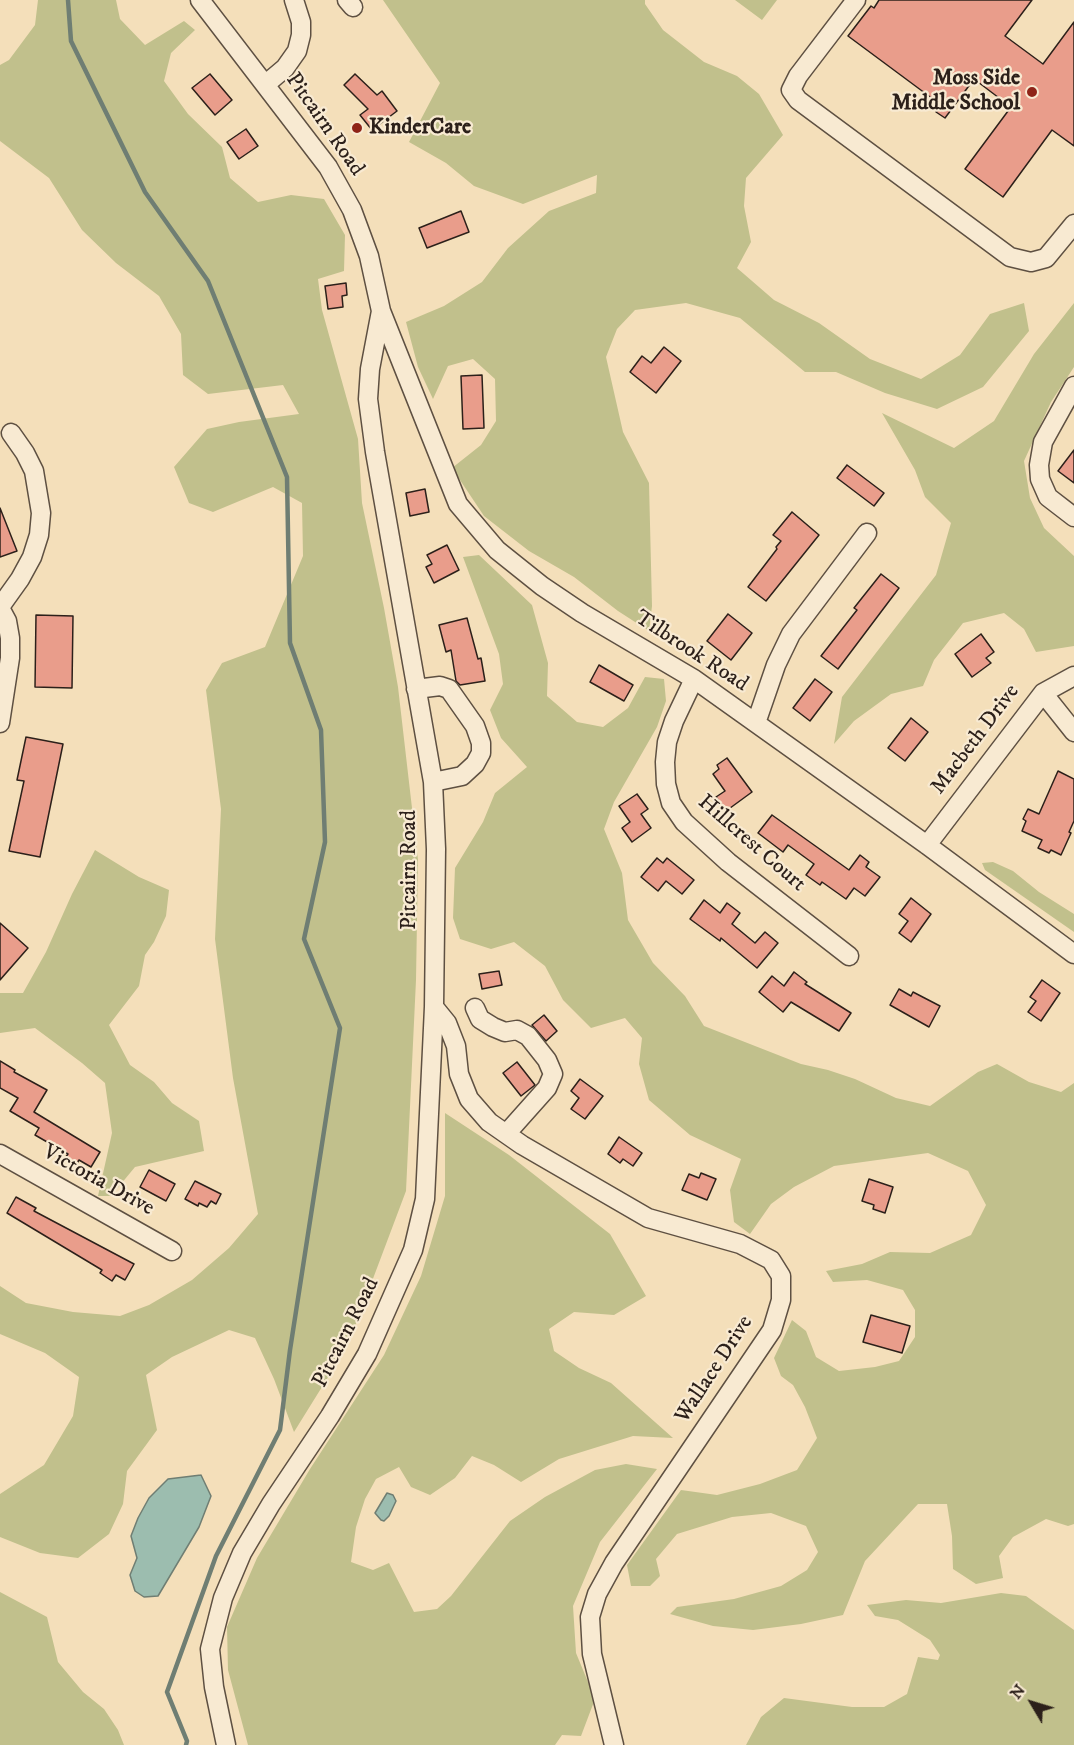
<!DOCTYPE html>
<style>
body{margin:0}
#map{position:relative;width:1074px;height:1745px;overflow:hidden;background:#f4dfba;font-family:"IM FELL DW Pica",serif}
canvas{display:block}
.north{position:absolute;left:1002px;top:1673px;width:60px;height:60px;-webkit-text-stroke:4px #f8ead2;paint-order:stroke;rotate:308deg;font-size:16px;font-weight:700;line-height:24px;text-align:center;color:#2c201a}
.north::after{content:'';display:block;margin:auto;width:21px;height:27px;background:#2c201a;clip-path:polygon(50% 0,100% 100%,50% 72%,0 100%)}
</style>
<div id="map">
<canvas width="1074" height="1745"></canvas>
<div class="north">N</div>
</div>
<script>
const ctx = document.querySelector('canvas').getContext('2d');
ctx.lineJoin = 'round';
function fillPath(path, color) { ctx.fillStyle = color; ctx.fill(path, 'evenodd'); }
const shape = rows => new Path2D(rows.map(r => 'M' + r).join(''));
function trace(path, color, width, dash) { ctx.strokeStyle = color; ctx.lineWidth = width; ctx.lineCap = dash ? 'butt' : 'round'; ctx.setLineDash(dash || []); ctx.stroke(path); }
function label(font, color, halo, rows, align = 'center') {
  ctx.font = font + ' "IM FELL DW Pica",serif'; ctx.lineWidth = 4.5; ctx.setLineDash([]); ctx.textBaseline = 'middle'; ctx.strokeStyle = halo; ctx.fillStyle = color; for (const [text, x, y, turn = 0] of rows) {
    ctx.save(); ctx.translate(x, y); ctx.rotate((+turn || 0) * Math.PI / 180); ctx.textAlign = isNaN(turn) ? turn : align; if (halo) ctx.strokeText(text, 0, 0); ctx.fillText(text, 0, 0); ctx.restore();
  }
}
const green = shape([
 [38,0,116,0,120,19,145,45,184,21,195,30,171,53,164,81,188,114,222,147,230,178,258,202,291,195,324,199,345,235,344,271,318,279,322,310,358,439,362,503,384,608,398,687,418,860,416,980,406,1191,348,1345,294,1432,274,1379,255,1338,229,1330,172,1357,146,1375,157,1430,127,1471,123,1504,109,1534,78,1558,40,1553,0,1537,0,1494,44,1465,73,1416,79,1377,45,1353,0,1334,0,1286,26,1303,73,1312,120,1316,149,1305,192,1280,229,1248,258,1214,233,1078,215,939,221,809,206,690,222,663,265,647,303,556,302,503,273,487,213,512,189,503,174,467,207,429,239,422,299,414,283,385,208,394,183,375,181,334,159,296,116,263,82,230,49,178,0,141,0,65,9,60,35,25],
 [383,0,645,0,645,4,663,30,704,62,737,76,759,94,783,135,746,178,744,206,751,242,737,268,774,300,819,323,870,359,921,379,960,355,990,314,1024,303,1029,331,983,387,937,409,885,393,836,372,805,372,740,318,686,303,635,310,617,329,606,357,623,432,649,483,652,606,649,631,618,611,574,577,529,551,484,516,452,468,481,445,496,421,495,379,473,359,448,366,433,399,418,367,406,322,444,306,482,282,508,248,549,211,596,193,597,175,523,204,474,186,446,163,409,142,440,83],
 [735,0,777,0,762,20],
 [1074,303,1074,367,1051,402,1024,461,1030,498,1044,528,1074,556,1074,646,1036,652,1024,629,1004,613,963,623,934,660,923,686,891,694,854,721,834,744,842,697,936,575,951,523,925,497,915,470,882,413,954,448,994,421,1034,354],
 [479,555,532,605,548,663,547,696,577,722,603,727,628,708,645,677,664,679,666,701,657,727,614,802,604,829,622,873,628,920,653,963,685,996,704,1026,801,1064,828,1070,855,1079,896,1098,930,1106,978,1072,997,1064,1029,1082,1061,1092,1074,1083,1074,1524,1068,1526,1046,1519,1013,1537,999,1556,1003,1578,976,1584,953,1569,952,1536,947,1504,918,1504,865,1561,843,1615,801,1624,753,1630,713,1626,670,1614,677,1607,734,1599,781,1586,807,1570,818,1552,806,1526,771,1513,732,1517,677,1534,656,1559,660,1576,650,1586,631,1586,627,1565,681,1490,717,1495,760,1484,797,1470,817,1438,805,1407,793,1385,781,1376,774,1358,792,1320,806,1331,816,1357,839,1371,875,1367,899,1361,915,1337,915,1310,903,1290,867,1280,833,1282,826,1271,862,1264,890,1252,930,1253,971,1235,986,1205,968,1171,928,1153,834,1166,794,1187,771,1204,750,1234,734,1222,730,1190,741,1159,690,1135,649,1100,639,1064,642,1038,625,1018,591,1028,563,1000,545,966,514,942,491,949,460,939,453,918,455,868,483,822,495,793,527,767,501,738,490,710,503,684,499,654,463,557],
 [95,850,139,877,169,890,166,916,154,942,145,955,139,986,109,1025,130,1065,154,1082,172,1103,199,1121,204,1151,135,1167,111,1196,98,1196,112,1133,105,1083,82,1063,35,1028,0,1033,0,993,23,993,46,952,72,894],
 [993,862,1013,871,1039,892,1074,914,1074,932,985,870,982,863],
 [445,1113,509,1155,610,1234,646,1296,614,1315,574,1312,549,1329,554,1351,579,1368,611,1383,673,1438,633,1436,559,1459,521,1482,494,1465,472,1456,455,1478,430,1495,411,1487,399,1467,376,1479,365,1499,356,1527,351,1562,373,1570,389,1563,414,1612,437,1609,451,1596,510,1521,545,1497,595,1470,626,1464,657,1469,600,1542,573,1606,576,1653,595,1699,581,1736,562,1735,555,1745,248,1745,228,1670,227,1627,257,1558,310,1469,384,1355,421,1276,445,1196],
 [0,1592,47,1617,58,1662,83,1692,104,1709,118,1730,124,1745,0,1745],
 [1001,1593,1026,1596,1074,1630,1074,1745,746,1745,761,1717,784,1698,852,1707,884,1707,907,1694,918,1657,938,1660,940,1655,930,1640,898,1620,875,1616,867,1605,906,1600,941,1603]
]);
const water = shape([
 [201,1475,211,1496,199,1527,158,1596,144,1597,135,1591,130,1575,137,1558,131,1536,138,1518,149,1498,168,1479,201,1475],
 [387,1493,393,1495,396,1501,389,1516,384,1521,381,1520,375,1513,387,1493]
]);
const stream = shape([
 [68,0,71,41,145,192,208,281,287,477,290,643,321,730,325,842,304,939,340,1028,290,1350,280,1430,216,1556,167,1692,187,1741,186,1745]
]);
const building = shape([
 [879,0,1032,0,1005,36,1043,64,1074,22,1074,146,1052,130,1003,197,965,169,1011,107,974,79,945,118,936,112,941,105,848,36,871,6,874,8,879,0],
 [210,74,232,100,215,115,192,88,210,74],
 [355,74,377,95,382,91,397,111,372,130,360,115,368,109,344,85,355,74],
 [246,129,258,146,239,159,227,142,246,129],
 [461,211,469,232,427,248,419,228,461,211],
 [346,283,347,295,342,296,343,307,328,309,325,286,346,283],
 [664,347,681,361,656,393,630,372,642,356,651,363,664,347],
 [482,375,484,428,463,429,461,376,482,375],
 [1074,450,1074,483,1058,471,1074,450],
 [847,465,884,493,874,506,837,478,847,465],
 [425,489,429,512,410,516,406,493,425,489],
 [0,508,17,551,0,557,0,508],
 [792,512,819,535,766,601,748,587,777,549,776,547,781,541,773,535,792,512],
 [447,545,459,570,434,583,426,567,432,564,427,555,447,545],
 [881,574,899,588,838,669,821,656,857,610,854,608,881,574],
 [728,614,752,633,731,660,707,641,728,614],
 [36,615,73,616,72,688,35,687,36,615],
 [467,618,478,659,481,658,485,681,460,685,456,681,451,650,446,652,439,625,467,618],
 [981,634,994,652,986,658,991,663,972,677,955,654,981,634],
 [599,665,633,685,624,701,590,682,599,665],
 [815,679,832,692,810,721,793,708,815,679],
 [911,718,928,732,905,761,888,748,911,718],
 [26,737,63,744,40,857,9,851,24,781,17,780,26,737],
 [727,758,752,792,726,811,716,797,725,791,713,774,719,769,717,765,727,758],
 [1058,771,1074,779,1074,821,1069,832,1071,833,1061,855,1051,850,1049,853,1038,848,1042,840,1022,831,1026,821,1023,819,1028,809,1039,814,1058,771],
 [637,794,648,809,641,814,651,828,632,842,622,828,630,822,619,806,637,794],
 [772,815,849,870,860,855,869,862,866,867,880,877,865,896,854,888,846,899,822,882,820,885,806,875,814,864,788,845,783,852,758,833,772,815],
 [657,858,663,863,667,858,694,880,682,894,666,881,658,891,641,877,657,858],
 [911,898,931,914,911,942,899,933,908,921,899,914,911,898],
 [704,900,720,913,727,903,740,913,732,924,755,943,765,932,778,943,757,968,721,938,720,941,690,919,704,900],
 [0,923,28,948,0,980,0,923],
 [499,971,502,985,482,989,479,974,499,971],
 [794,972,807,982,805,984,851,1013,839,1031,791,1002,783,1012,759,992,772,976,784,986,794,972],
 [1042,980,1060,993,1041,1021,1028,1012,1036,1001,1030,997,1042,980],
 [899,989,911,996,913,992,940,1006,929,1027,890,1005,899,989],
 [544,1015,557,1031,546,1041,532,1025,544,1015],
 [0,1061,15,1070,14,1072,47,1090,34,1112,100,1152,91,1167,79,1160,76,1165,65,1158,68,1154,35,1135,39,1128,10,1111,18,1098,0,1088,0,1061],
 [517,1062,535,1085,521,1096,503,1073,517,1062],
 [580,1079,603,1096,585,1119,571,1109,579,1098,571,1091,580,1079],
 [619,1137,642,1153,633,1166,623,1159,620,1163,608,1154,619,1137],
 [149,1170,175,1184,166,1201,140,1187,149,1170],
 [701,1173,716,1179,707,1200,682,1190,689,1174,699,1178,701,1173],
 [869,1179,893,1187,885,1213,873,1209,874,1205,862,1201,869,1179],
 [195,1181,221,1194,216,1204,211,1201,207,1207,199,1203,198,1206,185,1199,195,1181],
 [16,1197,36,1208,34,1211,134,1264,125,1280,116,1275,112,1281,100,1273,102,1270,7,1213,16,1197],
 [871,1315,910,1326,902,1353,863,1342,871,1315]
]);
const minor = shape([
 [200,0,328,167,352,210,369,256,381,311,370,369,368,399,375,452,433,782,436,849,434,1007,425,1199,413,1250,367,1354,330,1416,271,1504,242,1553,223,1598,210,1649,214,1687,226,1745],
 [347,0,353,7],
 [856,0,798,76,791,90,798,100,1010,257,1031,262,1046,258,1074,224],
 [266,84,285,68,297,51,301,35,301,22,294,0],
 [381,311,458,504,497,550,542,586,582,613,694,679,927,845,1074,954],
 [1074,386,1043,442,1039,465,1040,479,1048,497,1074,517],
 [0,607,20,579,32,557,39,535,41,513,34,471,25,453,11,433],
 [0,608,7,621,10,638,10,658,0,723],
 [694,679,674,721,667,742,665,762,666,784,671,803,684,822,728,862,849,956],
 [416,689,440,686,449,689,475,726,481,743,481,753,475,764,462,776,433,782],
 [1043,693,1074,732],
 [756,723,776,665,791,634,867,533],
 [927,845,1043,693,1074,676],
 [434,1007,447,1023,456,1046,459,1074,469,1099,489,1122,522,1145,648,1218,740,1244,771,1260,781,1276,781,1300,772,1330,614,1563,597,1594,590,1617,592,1654,614,1745],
 [475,1008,480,1019,493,1027,505,1032,517,1030,528,1036,547,1060,553,1074,547,1088,506,1134],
 [0,1154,172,1251]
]);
const markers = [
 [1032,92,6,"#8f2418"],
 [357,128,6,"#8f2418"]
];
const poiNames = [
 ["Moss Side",1020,79],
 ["Middle School",1020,104],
 ["KinderCare",369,128,"left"]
];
const streetNames = [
 ["Pitcairn Road",324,125,55],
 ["Tilbrook Road",691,652,33],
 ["Macbeth Drive",976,740,-53],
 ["Hillcrest Court",751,844,41],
 ["Pitcairn Road",410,870,-90],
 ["Victoria Drive",98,1181,29],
 ["Pitcairn Road",347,1333,-63],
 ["Wallace Drive",715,1370,-57]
];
fillPath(green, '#c1c08c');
fillPath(water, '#9cbdaf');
trace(water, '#6f7e73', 1.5);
trace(stream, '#6f7e73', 4.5);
fillPath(building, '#e99d8b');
trace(building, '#2c201a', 1.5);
trace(minor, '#5e5042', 21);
trace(minor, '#f8ead2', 18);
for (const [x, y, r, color] of markers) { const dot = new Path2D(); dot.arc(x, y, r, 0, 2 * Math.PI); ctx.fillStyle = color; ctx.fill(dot); trace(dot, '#f8ead2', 2); }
label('bold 22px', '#2c201a', '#f8ead2', poiNames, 'right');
label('22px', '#2c201a', '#f8ead2', streetNames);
</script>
